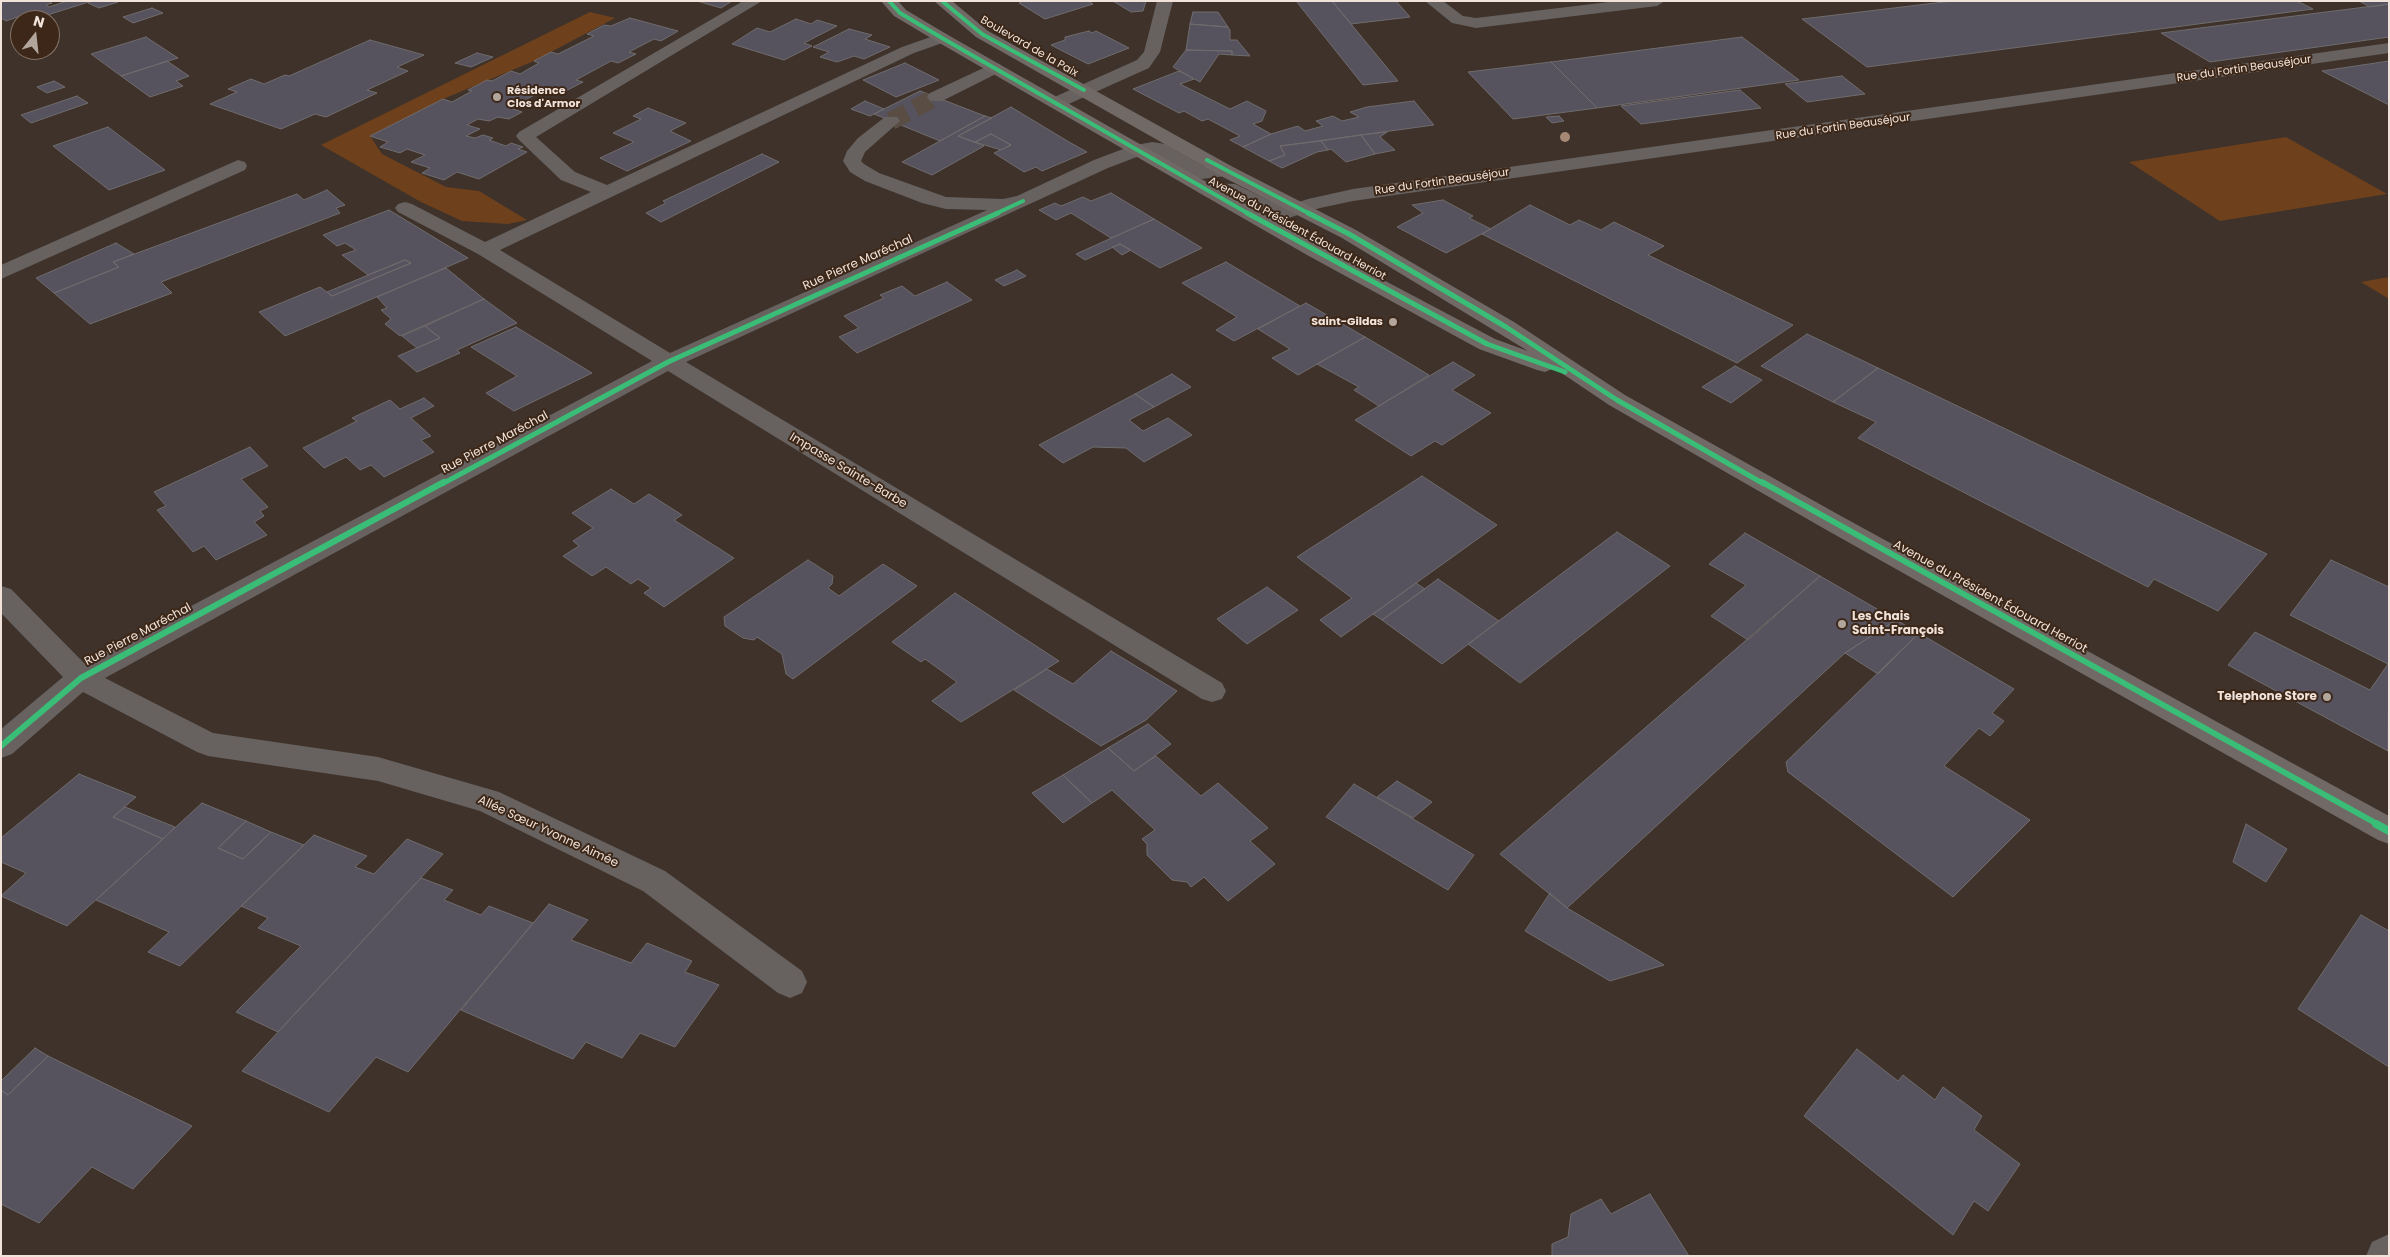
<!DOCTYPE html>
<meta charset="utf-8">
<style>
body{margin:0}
#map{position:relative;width:2390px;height:1257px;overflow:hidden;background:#3e322a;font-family:Poppins,sans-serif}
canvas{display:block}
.frame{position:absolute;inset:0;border:2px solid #f1e3da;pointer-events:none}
.north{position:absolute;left:10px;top:10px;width:50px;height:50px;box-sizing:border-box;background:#3c2718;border:1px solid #847266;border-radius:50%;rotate:16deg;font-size:14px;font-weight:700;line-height:20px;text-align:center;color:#f1e3da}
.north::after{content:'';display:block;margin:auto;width:18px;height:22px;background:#b2a59c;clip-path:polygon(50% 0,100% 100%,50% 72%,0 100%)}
</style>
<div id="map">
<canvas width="2390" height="1257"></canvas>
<div class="frame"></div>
<div class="north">N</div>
</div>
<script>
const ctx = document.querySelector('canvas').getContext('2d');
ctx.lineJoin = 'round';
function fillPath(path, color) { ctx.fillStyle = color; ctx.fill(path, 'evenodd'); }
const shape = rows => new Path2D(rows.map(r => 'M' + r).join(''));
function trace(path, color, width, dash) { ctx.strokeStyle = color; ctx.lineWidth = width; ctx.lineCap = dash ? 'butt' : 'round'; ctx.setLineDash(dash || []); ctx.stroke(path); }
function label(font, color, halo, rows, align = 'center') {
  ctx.font = font + ' Poppins,sans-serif'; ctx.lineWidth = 4; ctx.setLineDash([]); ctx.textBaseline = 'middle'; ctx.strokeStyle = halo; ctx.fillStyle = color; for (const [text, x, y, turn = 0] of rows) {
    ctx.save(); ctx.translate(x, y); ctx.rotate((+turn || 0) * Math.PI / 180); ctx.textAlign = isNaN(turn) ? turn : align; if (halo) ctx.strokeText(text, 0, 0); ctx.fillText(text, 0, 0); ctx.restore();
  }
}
const green = shape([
 [590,12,615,18,534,61,443,99,370,136,382,154,446,187,479,191,527,220,508,224,462,221,421,202,321,145],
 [2286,137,2387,194,2220,221,2129,162],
 [2389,277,2389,299,2361,282]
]);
const building = shape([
 [1,1,48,1,52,3,46,5,49,7,67,1,92,1,41,17,32,12,6,21,1,18,1,1],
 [92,1,114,1,118,2,99,8,88,3,92,1],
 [697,1,732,1,721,8,697,1],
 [1024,1,1088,1,1093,4,1045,19,1019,3,1024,1],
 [1113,1,1146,1,1143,11,1131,12,1113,1],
 [1296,1,1332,1,1398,81,1363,85,1296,1],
 [1332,1,1396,1,1410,17,1351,24,1332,1],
 [1952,1,2297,1,2313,9,1867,67,1802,19,1952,1],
 [2359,1,2389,1,2389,4,2370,7,2359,1],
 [2389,4,2389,37,2210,62,2161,33,2389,4],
 [152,8,163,13,133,23,123,17,152,8],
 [1193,12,1218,12,1228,27,1190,24,1193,12],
 [630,18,678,31,661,41,654,39,629,52,636,54,618,63,611,61,576,80,583,82,560,94,544,90,510,108,522,112,509,119,498,117,489,121,478,119,467,125,480,129,466,136,475,138,483,135,493,138,489,140,506,146,511,143,523,147,518,149,527,152,479,179,457,172,444,180,422,173,430,168,411,162,425,155,407,149,400,153,380,147,388,142,370,136,443,99,452,102,472,91,468,90,487,80,492,81,511,71,520,74,539,63,534,61,551,52,558,54,594,36,587,34,604,25,611,26,630,18],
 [796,19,811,24,817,20,837,26,804,43,812,46,784,60,732,44,757,28,770,32,796,19],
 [1190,24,1228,27,1230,30,1230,40,1237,40,1250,56,1232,55,1232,51,1186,50,1190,24],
 [849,29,872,35,865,39,890,47,864,59,854,56,837,62,820,57,829,52,813,47,849,29],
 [1089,31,1092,33,1096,31,1129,48,1088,64,1051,45,1065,40,1065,37,1089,31],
 [146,37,178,58,121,76,91,54,146,37],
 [1742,37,1799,80,1597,108,1551,62,1742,37],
 [370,40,424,55,397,67,408,71,367,90,377,93,326,117,315,114,281,129,210,104,237,92,228,89,251,79,264,84,285,75,289,76,370,40],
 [1186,50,1232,51,1232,55,1219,54,1200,82,1173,67,1186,50],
 [477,53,493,57,471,67,455,63,477,53],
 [167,61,189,76,176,81,183,86,150,97,121,76,167,61],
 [2389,61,2389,105,2322,71,2389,61],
 [1551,62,1597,108,1513,119,1468,72,1551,62],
 [905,63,939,80,896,97,863,80,905,63],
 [1179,71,1194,79,1180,84,1230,109,1247,101,1266,111,1262,121,1253,124,1271,134,1243,147,1230,140,1240,136,1208,119,1202,121,1184,111,1179,113,1133,89,1179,71],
 [1842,76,1865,94,1807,102,1785,84,1842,76],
 [54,81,65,87,47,93,37,87,54,81],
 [1740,90,1761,108,1641,124,1621,106,1740,90],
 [920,91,985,116,940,141,874,114,920,91],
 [77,96,88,103,31,123,21,115,77,96],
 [865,101,884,109,870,116,851,109,865,101],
 [1414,101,1434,125,1280,146,1285,155,1269,161,1243,147,1271,134,1298,126,1305,131,1323,126,1316,121,1333,116,1342,121,1359,117,1350,112,1367,107,1414,101],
 [1011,107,1069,142,1087,152,1042,171,1036,167,1024,172,994,153,1011,145,991,134,975,142,958,136,1011,107],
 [648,108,686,123,670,131,691,141,627,171,600,158,634,142,613,133,641,119,633,116,648,108],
 [985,116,992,118,958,136,984,146,932,175,902,162,985,116],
 [1559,116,1564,121,1552,123,1546,117,1559,116],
 [108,127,165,170,109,190,53,146,108,127],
 [1387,132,1380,137,1395,150,1375,154,1361,135,1387,132],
 [991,134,1011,145,1001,150,975,142,991,134],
 [1361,135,1375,154,1346,162,1331,149,1328,150,1321,141,1361,135],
 [1321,141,1328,150,1317,152,1282,168,1269,161,1285,155,1280,146,1321,141],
 [762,154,779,162,661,222,646,213,666,203,663,201,762,154],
 [327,190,345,205,336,208,340,213,161,282,172,293,90,324,54,293,119,267,113,262,297,194,304,200,327,190],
 [1111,193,1154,219,1111,238,1071,213,1056,220,1039,210,1055,203,1061,206,1083,197,1091,201,1111,193],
 [1443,200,1473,216,1469,218,1491,229,1446,253,1397,227,1423,213,1412,205,1443,200],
 [1530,205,1570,225,1579,220,1601,230,1614,222,1664,246,1648,255,1793,325,1737,363,1482,234,1530,205],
 [389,210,468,258,285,336,259,312,320,287,332,296,411,263,405,260,368,275,342,255,356,250,345,243,337,246,323,235,389,210],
 [1154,219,1202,248,1160,268,1120,244,1085,260,1076,254,1154,219],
 [116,243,134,254,113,262,119,267,54,293,36,278,116,243],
 [1120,244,1131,250,1122,255,1112,247,1120,244],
 [405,260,411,263,332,296,327,292,405,260],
 [1226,262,1300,306,1234,341,1216,330,1237,317,1182,283,1226,262],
 [446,268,484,299,400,336,385,324,391,319,381,310,387,308,377,297,446,268],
 [1017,270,1026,276,1004,286,995,280,1017,270],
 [947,282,972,300,857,353,839,337,859,328,844,316,884,298,880,295,902,286,915,296,947,282],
 [484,299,517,323,457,350,460,353,417,372,398,356,440,338,425,326,484,299],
 [1306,303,1365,337,1298,375,1272,358,1290,349,1258,329,1306,303],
 [425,326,440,338,417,348,402,336,425,326],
 [516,327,592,373,514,411,486,393,517,376,471,347,516,327],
 [1807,334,1878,368,1833,402,1761,366,1807,334],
 [1365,337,1394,354,1429,375,1379,406,1354,390,1359,387,1317,364,1365,337],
 [1453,362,1475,375,1452,390,1491,413,1442,445,1435,441,1411,456,1355,420,1453,362],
 [1735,366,1762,380,1731,403,1702,387,1735,366],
 [1878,368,2267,554,2218,611,2154,579,2148,587,1858,438,1876,422,1833,402,1878,368],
 [1172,374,1191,387,1154,407,1135,394,1172,374],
 [1135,394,1154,407,1129,420,1143,431,1168,418,1192,435,1144,462,1126,448,1093,447,1063,463,1039,445,1135,394],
 [424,398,434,406,411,418,431,436,421,440,434,452,384,477,371,465,360,470,346,457,324,468,303,448,357,421,352,418,390,400,400,409,424,398],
 [250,447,268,466,241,479,268,507,260,511,264,516,254,522,267,535,216,560,204,546,193,552,157,510,166,506,154,492,250,447],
 [1422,476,1497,525,1341,637,1320,620,1352,598,1297,557,1422,476],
 [611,489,634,504,649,494,682,515,674,520,734,558,664,607,644,593,651,588,638,579,631,584,606,567,592,576,563,556,579,546,573,541,593,528,572,513,611,489],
 [1617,532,1670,566,1520,683,1468,644,1617,532],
 [1745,533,1820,576,1748,640,1711,616,1746,585,1709,564,1745,533],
 [808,560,833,576,832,584,828,588,839,596,883,564,917,586,793,679,786,674,782,654,757,637,754,640,743,638,725,626,724,617,808,560],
 [2331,560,2389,587,2388,751,2228,665,2255,632,2370,690,2388,664,2290,615,2331,560],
 [1820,576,1896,620,1845,653,1567,908,1500,854,1820,576],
 [1438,579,1499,621,1442,664,1382,620,1438,579],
 [1416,583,1425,589,1382,620,1373,614,1416,583],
 [1267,587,1298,610,1247,644,1217,619,1267,587],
 [955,593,1059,661,961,722,932,701,957,682,925,659,921,662,892,642,955,593],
 [1896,620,1919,633,1878,674,1845,653,1896,620],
 [1919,633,2014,689,1992,713,2004,721,1990,736,1979,728,1944,766,2030,820,1953,897,1788,772,1786,762,1919,633],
 [1111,651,1177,691,1146,720,1101,746,1014,690,1047,669,1073,684,1111,651],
 [1148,724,1171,744,1134,771,1108,748,1148,724],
 [1108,748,1134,771,1156,756,1201,796,1218,783,1268,828,1250,841,1275,864,1228,901,1204,877,1191,887,1187,882,1172,880,1147,855,1147,844,1142,839,1155,830,1112,790,1092,803,1063,775,1108,748],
 [79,774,136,797,113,817,163,839,67,926,1,896,26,873,1,862,1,838,79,774],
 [1063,775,1092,803,1063,823,1032,793,1063,775],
 [1397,781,1432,802,1413,818,1377,797,1397,781],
 [1354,784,1474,855,1448,890,1326,817,1354,784],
 [202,803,246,821,218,848,243,859,271,832,304,845,180,966,148,952,169,932,96,900,202,803],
 [125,807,175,827,163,839,113,817,125,807],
 [246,821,271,832,243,859,218,848,246,821],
 [2246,824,2287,849,2266,882,2233,862,2246,824],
 [314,835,367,856,355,867,374,874,407,839,443,854,278,1032,236,1012,301,946,258,928,268,918,241,906,314,835],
 [421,878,453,890,444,900,481,915,489,906,533,923,408,1072,376,1057,329,1112,242,1071,421,878],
 [1550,893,1567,908,1664,965,1610,981,1525,931,1550,893],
 [549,904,588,920,571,940,631,963,647,943,692,961,685,972,719,985,675,1047,640,1033,622,1058,586,1042,573,1059,461,1010,549,904],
 [2361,915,2389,931,2389,1067,2298,1009,2361,915],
 [35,1048,48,1056,8,1095,1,1090,1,1081,35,1048],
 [1857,1049,1898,1081,1903,1075,1935,1100,1943,1087,1982,1116,1974,1130,2020,1164,1988,1211,1974,1201,1953,1235,1804,1116,1857,1049],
 [48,1056,192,1126,133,1189,92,1167,39,1223,1,1204,1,1090,8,1095,48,1056],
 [1650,1194,1689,1256,1552,1256,1552,1244,1568,1237,1571,1214,1601,1199,1611,1214,1650,1194]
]);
const minorTunnel = shape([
 [891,121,936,97]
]);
const minor = shape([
 [743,1,762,1,536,137,575,172,607,185,902,47,942,33,948,35,950,38,948,41,914,53,500,250,670,353,987,210,946,209,922,203,865,181,850,172,843,161,847,151,858,138,885,117,897,117,900,121,865,152,861,161,864,164,879,173,946,197,1003,199,1017,196,1094,160,1131,146,1152,142,1165,144,1205,167,1233,167,1235,171,1233,175,1202,179,1195,177,1154,153,1142,155,1108,168,686,362,1222,683,1226,691,1222,699,1212,702,1202,699,668,371,105,678,213,733,378,757,499,792,665,871,802,971,807,982,802,993,790,998,778,993,643,891,480,811,378,781,208,756,197,752,83,692,12,754,1,758,1,729,63,677,1,613,1,586,11,589,84,663,652,361,478,254,398,212,395,208,398,204,405,202,412,204,485,242,591,192,561,180,519,140,516,136,519,132,743,1],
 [1157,1,1173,1,1160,52,1149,68,1062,107,1050,107,1047,103,1050,99,1137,60,1144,52,1157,1],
 [1425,1,1443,1,1463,16,1476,18,1617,1,1665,1,1657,6,1476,28,1452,23,1425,1],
 [2389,43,2389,53,1353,201,1320,208,1282,220,1231,196,1206,195,1199,193,1196,189,1199,185,1206,183,1235,184,1283,207,1308,199,1353,189,2389,43],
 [994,63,1000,64,1002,68,1000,72,942,101,930,101,927,97,930,93,994,63],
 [238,160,245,162,247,166,245,170,1,279,1,265,238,160],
 [2389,1234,2389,1256,2366,1256,2372,1242,2389,1234]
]);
const major = shape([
 [881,1,898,1,906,10,948,35,1321,247,1495,339,1528,351,1342,238,1219,175,976,37,934,1,952,1,988,31,1233,167,1356,230,1514,322,1625,395,1841,516,2389,816,2389,844,2378,840,1823,528,1609,405,1554,368,1545,372,1537,370,1479,349,1307,255,936,41,894,16,881,1]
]);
const cyclewayFar3 = shape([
 [889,1,900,13,942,38,1249,214],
 [942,1,982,34,1084,90],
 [1207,160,1310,214],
 [995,214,1023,201]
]);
const cyclewayFar2 = shape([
 [1247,213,1487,344,1565,372],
 [1308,213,1349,234,1506,327,1617,400,1764,484],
 [442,484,668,362,998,213]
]);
const cyclewayFar1 = shape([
 [1762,482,2379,825],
 [1,746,81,678,444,482]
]);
const cycleway = shape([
 [2376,824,2389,831]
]);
const trees = [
 [1565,137]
];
const markers = [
 [497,97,5,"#b2a59c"],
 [1393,322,5,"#b2a59c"],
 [1842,624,5,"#b2a59c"],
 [2327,697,5,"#b2a59c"]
];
const farStreetnames = [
 ["Boulevard de la Paix",1029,47,30],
 ["Rue du Fortin Beauséjour",2244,69,-8],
 ["Rue du Fortin Beauséjour",1843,127,-8],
 ["Rue du Fortin Beauséjour",1442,182,-8],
 ["Avenue du Président Édouard Herriot",1297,229,29]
];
const farPoinames = [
 ["Résidence",507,91],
 ["Clos d'Armor",507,104],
 ["Saint-Gildas",1383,322,"right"]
];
const streetNames = [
 ["Rue Pierre Maréchal",858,263,-24],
 ["Rue Pierre Maréchal",495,443,-28],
 ["Impasse Sainte-Barbe",848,471,31],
 ["Avenue du Président Édouard Herriot",1990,597,29],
 ["Rue Pierre Maréchal",138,635,-28],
 ["Allée Sœur Yvonne Aimée",548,832,25]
];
const poiNames = [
 ["Les Chais",1852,617],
 ["Saint-François",1852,631],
 ["Telephone Store",2317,697,"right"]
];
fillPath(green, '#6e411c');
fillPath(building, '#56525e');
trace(building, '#706c6d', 1);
trace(minorTunnel, '#594d44', 18, [18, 9]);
fillPath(minor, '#67625f');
fillPath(major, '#716965');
trace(cyclewayFar3, '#3abd76', 4);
trace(cyclewayFar2, '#3abd76', 5);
trace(cyclewayFar1, '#3abd76', 6);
trace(cycleway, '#3abd76', 8);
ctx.fillStyle = '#a68974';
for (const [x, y] of trees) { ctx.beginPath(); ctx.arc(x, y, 5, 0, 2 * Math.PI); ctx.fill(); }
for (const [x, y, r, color] of markers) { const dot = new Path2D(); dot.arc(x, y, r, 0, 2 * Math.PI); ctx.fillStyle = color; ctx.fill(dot); trace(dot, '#3c2718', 2); }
label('11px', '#f1e3da', '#3c2718', farStreetnames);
label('bold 11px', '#f1e3da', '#3c2718', farPoinames, 'left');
label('12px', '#f1e3da', '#3c2718', streetNames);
label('bold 12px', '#f1e3da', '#3c2718', poiNames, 'left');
</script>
